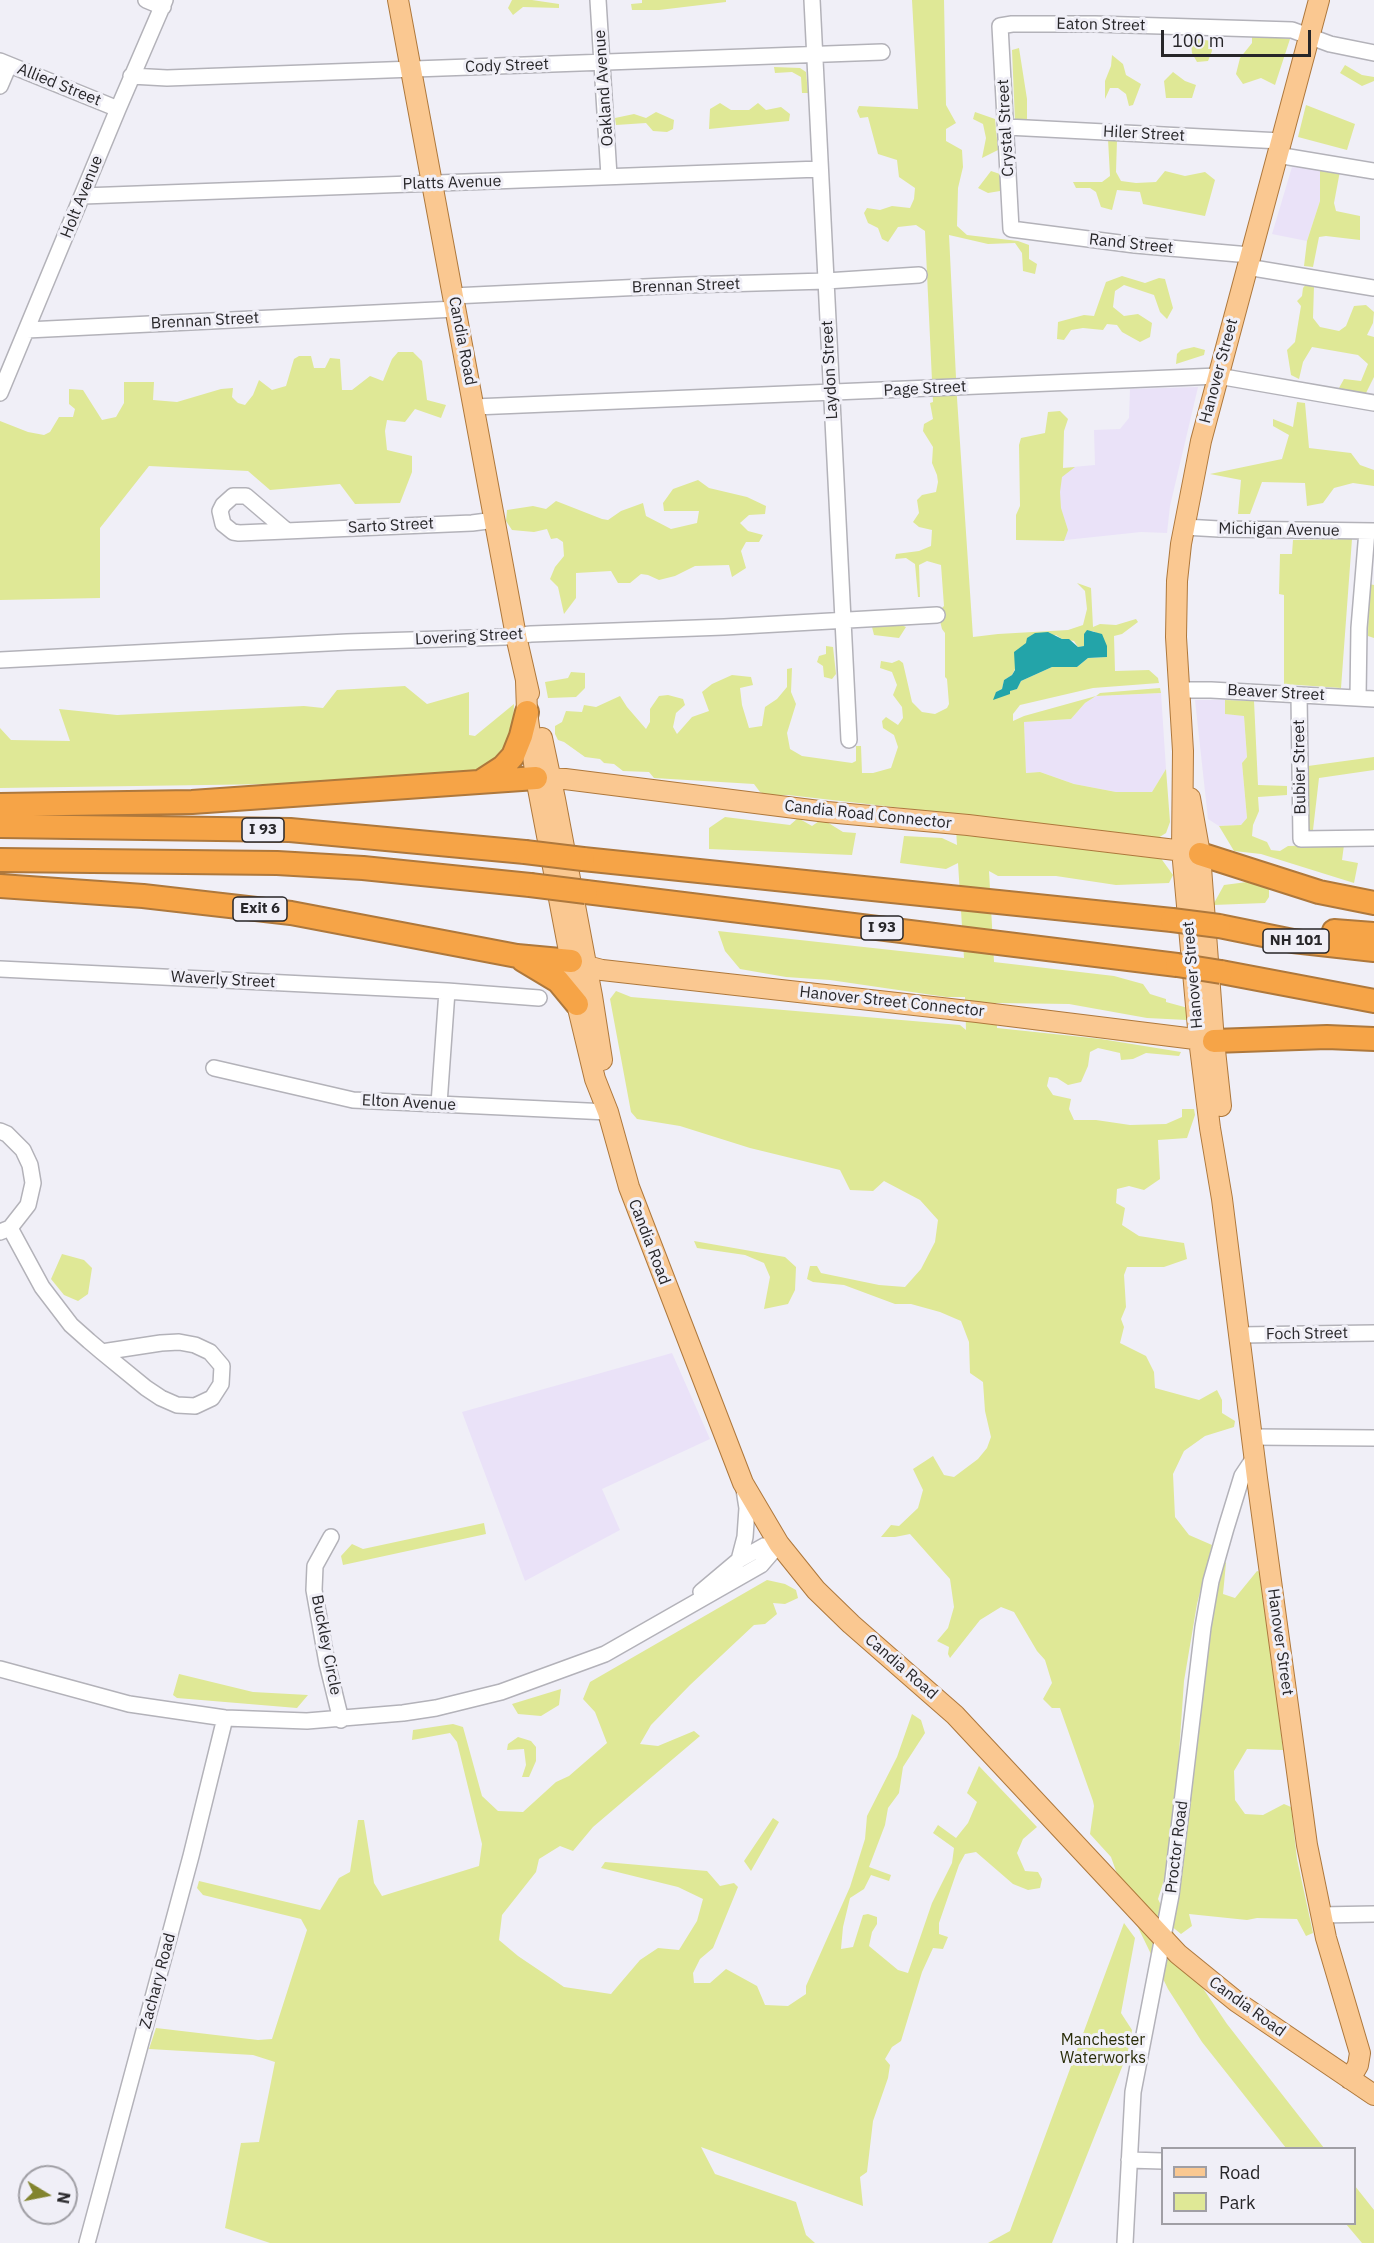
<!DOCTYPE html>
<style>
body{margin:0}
#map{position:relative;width:1374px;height:2243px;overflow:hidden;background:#f0eff7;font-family:"IBM Plex Sans",sans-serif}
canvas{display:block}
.legend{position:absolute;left:1161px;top:2147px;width:195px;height:78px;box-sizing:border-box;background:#f0eff7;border:2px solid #a09fa5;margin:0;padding:8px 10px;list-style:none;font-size:18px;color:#272629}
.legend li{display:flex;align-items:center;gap:12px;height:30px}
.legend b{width:30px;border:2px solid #a09fa5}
.north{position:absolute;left:18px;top:2165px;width:60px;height:60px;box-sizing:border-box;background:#f0eff7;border:2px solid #a09fa5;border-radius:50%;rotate:100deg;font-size:16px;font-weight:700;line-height:24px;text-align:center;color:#272629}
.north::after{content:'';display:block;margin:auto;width:21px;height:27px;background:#82842e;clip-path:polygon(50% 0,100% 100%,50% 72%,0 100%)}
.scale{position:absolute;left:1161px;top:30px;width:150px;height:27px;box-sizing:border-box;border:3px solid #272629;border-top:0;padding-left:8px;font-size:18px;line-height:21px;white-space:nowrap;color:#272629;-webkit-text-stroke:4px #f0eff7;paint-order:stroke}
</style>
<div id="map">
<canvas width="1374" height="2243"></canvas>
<ul class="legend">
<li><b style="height:8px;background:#fac891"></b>Road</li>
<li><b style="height:16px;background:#dfe896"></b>Park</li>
</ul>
<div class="north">N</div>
<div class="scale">100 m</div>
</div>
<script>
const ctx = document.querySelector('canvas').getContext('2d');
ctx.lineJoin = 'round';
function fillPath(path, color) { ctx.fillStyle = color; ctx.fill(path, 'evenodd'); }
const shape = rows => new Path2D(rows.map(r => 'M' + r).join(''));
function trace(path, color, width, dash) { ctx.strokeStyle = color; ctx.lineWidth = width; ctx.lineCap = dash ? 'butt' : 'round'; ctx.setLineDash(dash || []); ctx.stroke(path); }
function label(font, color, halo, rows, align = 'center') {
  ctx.font = font + ' "IBM Plex Sans",sans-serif'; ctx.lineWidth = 6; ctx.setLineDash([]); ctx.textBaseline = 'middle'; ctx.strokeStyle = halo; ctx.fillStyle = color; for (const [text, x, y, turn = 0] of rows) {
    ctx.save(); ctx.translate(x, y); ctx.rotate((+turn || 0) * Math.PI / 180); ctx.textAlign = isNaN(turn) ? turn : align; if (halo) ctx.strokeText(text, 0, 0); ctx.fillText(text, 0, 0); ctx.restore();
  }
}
const commercial = shape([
 [1292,167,1320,170,1320,201,1307,241,1272,234],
 [1198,387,1170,506,1167,533,1141,532,1056,541,1051,469,1095,465,1094,430,1120,429,1129,418,1130,389],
 [1161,693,1166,769,1152,792,1116,792,1074,784,1040,772,1026,773,1024,722,1071,719,1085,703,1096,696],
 [1195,700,1225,700,1225,714,1244,715,1247,757,1242,763,1247,818,1241,825,1219,826,1208,819],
 [672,1353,710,1439,602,1489,620,1530,525,1581,462,1412]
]);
const green = shape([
 [512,0,532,0,559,4,559,8,523,7,513,15,508,8],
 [642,0,726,0,726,2,659,10,632,10,631,4,642,3],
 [912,0,944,0,946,105,956,123,946,129,946,141,962,150,963,167,958,188,957,226,967,235,1018,241,1029,245,1029,259,1037,264,1035,274,1023,271,1022,253,1015,243,988,244,949,235,957,398,973,637,998,634,1068,630,1083,625,1087,609,1085,591,1077,583,1091,588,1093,627,1100,624,1116,625,1136,619,1138,622,1122,634,1114,636,1115,671,1149,670,1158,678,1159,683,1093,688,1020,705,1013,714,1013,721,1024,716,1096,696,1100,693,1160,688,1161,693,1096,696,1085,703,1071,719,1024,722,1026,773,1040,772,1074,784,1116,792,1152,792,1166,769,1170,822,1166,833,1158,838,1160,857,1173,875,1169,883,1116,885,1056,876,998,876,989,871,994,962,1114,976,1143,984,1150,994,1166,999,1166,1002,1188,1008,1187,1020,1147,1018,1069,1004,996,1003,997,1028,1101,1039,1181,1052,1179,1056,1146,1053,1133,1059,1121,1060,1120,1053,1098,1048,1090,1052,1088,1066,1081,1082,1068,1085,1057,1078,1049,1077,1047,1086,1053,1095,1071,1099,1069,1109,1074,1120,1096,1120,1130,1125,1166,1124,1182,1117,1182,1109,1194,1109,1195,1115,1187,1138,1158,1140,1160,1179,1144,1190,1129,1186,1117,1189,1116,1203,1125,1208,1122,1225,1139,1236,1184,1243,1187,1259,1164,1267,1127,1267,1124,1275,1126,1307,1121,1319,1124,1327,1120,1343,1146,1356,1154,1372,1155,1388,1199,1400,1217,1390,1222,1400,1222,1413,1235,1421,1234,1427,1205,1436,1184,1451,1173,1474,1175,1517,1189,1535,1212,1545,1197,1604,1184,1681,1172,1854,1158,1899,1170,1924,1183,1860,1192,1790,1197,1719,1209,1632,1222,1558,1226,1563,1223,1594,1235,1598,1257,1571,1261,1572,1283,1750,1247,1749,1234,1771,1235,1800,1245,1814,1263,1815,1284,1804,1291,1807,1297,1859,1313,1933,1306,1936,1297,1919,1257,1918,1247,1920,1189,1914,1192,1926,1181,1934,1170,1925,1194,1975,1227,2024,1324,2148,1286,2148,1202,2042,1168,1989,1131,1913,1111,1857,1090,1834,1094,1806,1093,1801,1060,1708,1052,1708,1043,1699,1052,1683,1045,1660,1037,1651,1014,1612,1001,1607,980,1620,950,1658,948,1654,949,1647,937,1641,948,1628,954,1607,950,1579,910,1534,895,1537,881,1537,891,1525,899,1526,918,1508,923,1490,913,1469,933,1456,944,1475,954,1477,978,1459,987,1448,991,1437,985,1411,983,1382,970,1373,969,1342,961,1321,940,1312,911,1304,895,1304,844,1285,813,1282,807,1279,810,1266,817,1266,821,1273,879,1285,905,1287,921,1269,935,1242,938,1220,920,1200,884,1181,873,1191,850,1190,840,1170,750,1148,680,1126,637,1119,631,1112,610,999,616,991,631,997,960,1025,966,1030,965,997,946,997,830,980,786,977,740,969,725,951,718,931,964,958,958,863,946,869,900,863,904,836,942,838,957,845,955,814,788,795,769,796,760,792,754,784,654,778,649,772,623,771,614,764,604,763,600,759,585,757,564,742,558,740,555,734,555,726,562,722,566,711,582,712,584,705,596,707,620,696,627,707,646,729,650,722,650,709,659,696,668,695,683,699,685,705,676,713,673,727,677,734,692,717,709,711,702,692,712,684,732,675,751,677,753,685,740,688,742,705,749,728,762,726,765,707,777,699,787,687,787,669,792,668,791,692,796,704,787,733,790,749,802,756,852,763,856,761,856,746,861,746,862,773,873,773,891,768,898,747,894,735,883,728,882,721,886,717,898,725,903,718,902,707,893,695,897,685,892,672,880,668,881,661,892,663,899,660,903,663,912,702,922,712,935,714,947,708,949,704,947,679,945,677,945,633,942,629,940,621,940,610,944,606,941,565,927,561,919,565,920,597,918,597,915,564,906,558,895,559,896,554,919,551,931,546,932,530,919,527,913,522,919,513,917,500,922,495,936,492,938,482,937,475,932,463,933,447,923,431,924,424,933,419,930,403,933,402,925,231,916,225,898,227,888,242,882,239,878,228,868,223,864,213,867,208,880,210,892,206,910,208,914,199,915,188,899,177,897,160,878,154,868,117,860,118,857,111,859,106,918,109],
 [1093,631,1098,634,1107,657,1088,658,1077,667,1052,667,1021,681,1017,689,996,692,1002,689,1004,680,1012,675,1015,669,1026,643,1056,635,1062,639,1074,641,1078,647,1084,646,1084,634],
 [1252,35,1290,39,1275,85,1261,78,1243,84,1236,74,1240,58,1252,43],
 [1199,39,1211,41,1212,51,1208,61,1197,62,1192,53,1191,43],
 [1019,48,1027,99,1027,122,1015,121,1012,50],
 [1112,55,1123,64,1126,75,1141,84,1133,105,1129,106,1126,94,1118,88,1110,88,1105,99,1105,81,1111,66],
 [1345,65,1362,75,1374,77,1374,81,1362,86,1340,73],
 [774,67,800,68,806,72,808,93,802,93,801,77,792,72,775,73],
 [1173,72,1185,81,1196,85,1192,98,1166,98,1164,81],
 [720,103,731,110,749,110,758,103,766,110,781,107,790,114,789,121,709,129,710,109],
 [1306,105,1355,124,1347,150,1298,137],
 [656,112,674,120,673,129,667,132,653,131,646,123,616,125,615,118,634,114,646,118],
 [975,112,995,119,998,150,982,158,986,138,983,124,973,119],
 [1108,139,1117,140,1116,172,1121,181,1136,183,1156,182,1165,171,1185,176,1205,172,1215,180,1205,216,1143,204,1140,192,1117,190,1112,210,1101,207,1096,192,1090,188,1076,188,1073,182,1102,182,1110,176],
 [1320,170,1340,171,1334,203,1336,211,1360,216,1360,240,1326,236,1319,237,1313,267,1304,266,1307,241,1320,201],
 [991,171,1000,174,1000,191,988,193,978,188],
 [1122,276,1145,283,1159,278,1165,279,1173,308,1167,319,1160,312,1154,295,1124,285,1115,291,1113,307,1124,316,1138,314,1152,323,1150,337,1140,342,1122,332,1117,325,1107,324,1103,330,1083,328,1071,330,1064,340,1057,339,1058,322,1084,315,1094,316,1106,282],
 [1307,283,1314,286,1313,318,1320,327,1339,331,1346,326,1354,306,1366,305,1374,312,1373,323,1367,335,1374,337,1374,377,1365,395,1339,388,1344,379,1361,381,1368,364,1358,355,1312,347,1303,362,1299,379,1291,375,1287,350,1295,342,1301,306,1297,301,1302,296,1303,288],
 [1194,347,1205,350,1204,355,1176,364,1177,354,1181,350],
 [398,352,413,352,422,361,427,400,446,405,441,418,415,409,405,422,387,420,385,431,387,450,412,456,412,472,400,503,355,504,340,484,270,490,248,471,149,466,100,528,100,598,0,600,0,421,28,432,44,435,50,432,59,417,73,417,75,409,69,404,69,389,83,390,102,420,116,417,124,403,124,382,154,382,153,400,177,402,221,389,233,388,232,397,238,403,245,405,253,395,259,380,272,390,286,386,294,359,299,356,311,356,314,368,325,368,330,358,340,359,342,390,352,390,370,376,383,381,392,359],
 [1297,402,1305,403,1309,448,1351,453,1360,465,1374,470,1374,486,1353,483,1334,488,1323,503,1307,506,1305,483,1262,482,1250,514,1238,514,1241,480,1210,474,1282,459,1289,435,1273,426,1273,419,1293,427],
 [1060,411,1068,419,1064,431,1063,468,1075,467,1062,477,1060,492,1061,508,1068,530,1064,541,1016,540,1016,515,1020,506,1019,445,1021,438,1045,433,1048,412],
 [698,480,709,488,747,497,766,506,765,514,749,515,740,523,748,531,763,535,759,542,746,542,741,551,746,568,732,577,729,565,695,566,675,576,659,580,648,575,641,574,630,583,618,583,611,571,576,573,576,598,564,614,558,587,550,579,555,567,564,556,563,542,557,538,551,539,547,529,534,532,512,530,506,521,507,510,533,506,546,509,556,501,602,519,608,520,621,511,643,503,646,516,671,529,697,523,699,511,664,511,663,503,673,489],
 [1352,539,1341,688,1284,684,1284,595,1279,594,1280,554,1292,554,1293,540],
 [1369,584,1374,585,1374,638,1368,636],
 [882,623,899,624,906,627,899,638,874,635,872,627],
 [826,646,833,647,836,674,832,679,824,677,823,666,817,662,819,656,826,654],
 [571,672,585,673,585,688,576,697,548,698,545,682,568,678],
 [405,686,427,704,469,692,469,735,475,736,514,704,513,730,506,753,475,773,343,783,0,788,0,728,11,740,70,741,59,709,117,715,304,706,323,708,337,690],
 [1225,700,1254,701,1258,785,1287,786,1287,795,1258,797,1259,811,1253,825,1252,836,1267,842,1271,850,1280,851,1288,846,1344,845,1342,860,1358,863,1354,883,1261,854,1234,851,1219,826,1241,825,1247,818,1242,763,1247,757,1244,716,1225,714],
 [1374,757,1374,770,1319,778,1313,830,1307,831,1308,766],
 [725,817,790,825,798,818,812,826,822,819,843,832,856,833,852,855,709,849,709,828],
 [1247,882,1269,888,1269,897,1265,903,1213,905,1224,885],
 [694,1241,785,1257,796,1267,795,1290,788,1304,764,1309,770,1277,764,1263,745,1255,697,1248],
 [62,1254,84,1260,92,1268,88,1294,78,1301,64,1295,51,1279],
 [484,1523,486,1534,343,1565,341,1556,352,1544,363,1549],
 [767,1580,785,1584,796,1590,798,1598,785,1604,773,1603,777,1614,765,1624,754,1625,690,1685,651,1725,640,1744,658,1746,694,1731,700,1736,593,1827,573,1851,560,1846,539,1859,536,1872,502,1915,499,1940,518,1956,564,1987,611,1994,640,1960,658,1948,679,1950,697,1921,703,1899,678,1887,601,1868,605,1862,707,1871,720,1886,734,1883,738,1887,713,1948,700,1959,693,1973,694,1983,710,1983,726,1969,757,1986,765,2005,788,2006,806,1994,806,1986,850,1887,865,1839,867,1816,897,1757,912,1714,921,1720,925,1733,903,1767,899,1793,888,1808,885,1825,869,1867,891,1875,889,1881,871,1875,864,1889,850,1898,843,1927,841,1949,853,1947,863,1915,868,1914,877,1917,877,1924,872,1932,869,1946,898,1970,908,1973,932,1903,952,1863,954,1848,933,1833,938,1825,956,1838,968,1823,977,1802,967,1793,979,1766,1037,1827,1023,1839,1017,1853,1025,1871,1038,1872,1042,1879,1040,1888,1028,1890,1013,1884,976,1852,965,1854,959,1865,939,1923,939,1934,948,1937,943,1949,933,1948,922,1972,901,2041,892,2047,885,2059,890,2065,888,2078,873,2121,867,2172,860,2177,863,2206,701,2147,715,2174,796,2202,806,2235,815,2243,270,2243,225,2228,241,2143,259,2142,275,2062,253,2055,149,2049,156,2028,258,2040,272,2039,307,1930,301,1919,203,1895,197,1888,199,1881,320,1910,339,1878,350,1872,358,1820,364,1820,374,1883,382,1896,479,1866,482,1844,457,1742,450,1733,412,1740,413,1730,453,1724,463,1727,482,1796,498,1811,523,1812,556,1782,569,1776,607,1743,595,1712,583,1699,590,1682],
 [179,1674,253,1692,308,1695,297,1708,177,1698,173,1695],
 [561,1689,559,1705,541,1716,518,1714,512,1704],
 [518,1737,531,1741,536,1747,536,1761,529,1777,522,1777,526,1765,524,1749,507,1750,508,1744],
 [773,1818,779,1822,751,1871,744,1861],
 [1124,1923,1135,1938,1121,2013,1132,2030,1128,2052,1052,2243,988,2243,1010,2231],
 [1355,2186,1374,2210,1374,2243,1362,2243,1346,2224,1354,2224]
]);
const water = shape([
 [1087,630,1102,634,1107,646,1107,657,1088,658,1077,667,1052,667,1021,681,1017,689,1010,691,1010,694,993,700,996,692,1002,689,1004,680,1012,675,1015,670,1014,652,1026,643,1027,638,1035,633,1048,632,1062,639,1069,639,1078,647,1084,646,1084,634]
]);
const minor = shape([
 [146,0,163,7],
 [598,0,609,176],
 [812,0,849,740],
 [0,61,118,109],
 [131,76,167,78,882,52],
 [0,86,9,65],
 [1007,127,1281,141],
 [1277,155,1374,171],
 [83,196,820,169],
 [1250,255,1135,245,1011,229,1000,26,1012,24,1095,24,1292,30,1330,44,1374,53],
 [1247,267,1374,288],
 [453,296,686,285,826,281,919,275],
 [27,330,456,309],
 [0,393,118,109,165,0],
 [474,407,1218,376,1374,403],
 [1184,527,1219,529,1374,531],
 [287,531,246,496,233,496,223,505,220,511,223,524,233,532,239,533,472,523,495,520],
 [0,660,347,642,505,637,531,634,724,627,937,615],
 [1178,690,1211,690,1374,699],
 [1299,695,1301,839,1374,838],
 [1358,698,1359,628,1367,531],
 [0,969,447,991,539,998],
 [214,1068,353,1100,608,1112],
 [439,1104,447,991],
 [0,1131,7,1134,23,1150,30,1165,33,1183,28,1205,10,1228,0,1232],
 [10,1228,42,1287,71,1325,89,1341,102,1352,146,1388,161,1398,177,1405,195,1406,212,1398,221,1384,222,1366,210,1352,195,1345,179,1342,161,1343,102,1352],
 [1240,1335,1374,1333],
 [1252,1437,1374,1438],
 [331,1537,315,1566,314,1590,327,1663,341,1720],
 [739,1560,745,1537,747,1508,744,1489],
 [701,1592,739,1560,764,1546,779,1544],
 [0,1669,129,1704,225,1718,307,1721,403,1713,436,1708,501,1692,605,1654,761,1565,779,1544],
 [1320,1915,1374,1914],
 [1129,2160,1162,2161],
 [87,2243,191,1856,225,1718],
 [1125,2243,1133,2092,1171,1895,1203,1627,1211,1581,1226,1528,1242,1476,1254,1458]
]);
const major = shape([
 [398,0,516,636,529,693],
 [1319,0,1201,441,1181,544,1177,581,1176,637,1183,751,1182,850,1199,1039,1210,1128,1222,1199,1257,1478,1307,1845,1326,1938,1360,2053,1358,2065,1350,2079],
 [526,681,527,712,536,778,568,946,577,1004,595,1079,608,1112,629,1187,743,1483,779,1544,816,1590,851,1624,955,1715,1178,1954,1237,2002,1374,2095],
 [542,738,555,799,592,996,602,1060],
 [539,778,565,779,827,812,968,825,1192,852],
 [1190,798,1200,854,1214,1041,1221,1106],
 [576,963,602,970,977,1012,1211,1041]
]);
const highway = shape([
 [483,780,503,767,513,756,521,736,527,712],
 [0,805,192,802,536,778],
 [0,826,290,830,525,852],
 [1200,854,1319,892,1374,903],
 [583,859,1172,920],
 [0,860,277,863,363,868,530,885],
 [0,886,143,896,291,913,517,956,571,961],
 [586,892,1177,965],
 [1219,926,1293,941,1374,950],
 [1334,931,1374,934],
 [523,960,558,981,577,1004],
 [1221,972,1374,1001],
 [1214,1041,1327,1037,1374,1039]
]);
const highwayBridge = shape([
 [525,852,583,859],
 [530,885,586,892],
 [1172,920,1219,926],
 [1177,965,1221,972]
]);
const shields = [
 [263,830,42],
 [260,909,54],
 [882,928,42],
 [1296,941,66]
];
const shieldNames = [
 ["I 93",263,830],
 ["Exit 6",260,909],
 ["I 93",882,928],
 ["NH 101",1296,941]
];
const streetNames = [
 ["Eaton Street",1101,25,1],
 ["Cody Street",507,66,-2],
 ["Allied Street",59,85,22],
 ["Oakland Avenue",604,88,-94],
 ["Crystal Street",1006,128,-93],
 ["Hiler Street",1144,134,3],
 ["Platts Avenue",452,183,-2],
 ["Holt Avenue",82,197,-68],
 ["Rand Street",1131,244,6],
 ["Brennan Street",686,286,-2],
 ["Brennan Street",205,321,-3],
 ["Candia Road",462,341,79],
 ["Laydon Street",830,370,-93],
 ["Hanover Street",1219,371,-75],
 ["Page Street",925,389,-3],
 ["Sarto Street",391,526,-3],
 ["Michigan Avenue",1279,530,1],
 ["Lovering Street",469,637,-3],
 ["Beaver Street",1276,693,3],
 ["Bubier Street",1300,767,-91],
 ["Candia Road Connector",868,815,6],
 ["Hanover Street",1193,975,-95],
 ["Waverly Street",223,980,3],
 ["Hanover Street Connector",892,1002,6],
 ["Elton Avenue",409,1103,3],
 ["Candia Road",649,1242,69],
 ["Foch Street",1307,1334,-1],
 ["Hanover Street",1280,1642,82],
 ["Buckley Circle",326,1645,79],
 ["Candia Road",901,1667,41],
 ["Proctor Road",1177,1847,-83],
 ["Zachary Road",158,1981,-75],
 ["Candia Road",1247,2007,36]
];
const parkNames = [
 ["Manchester",1103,2040],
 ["Waterworks",1103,2058]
];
fillPath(commercial, '#eae2f8');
fillPath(green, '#dfe896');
fillPath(water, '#23a4a9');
trace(minor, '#b3b2b9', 18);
trace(major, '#ae783c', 22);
trace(highway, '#ae783c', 26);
trace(minor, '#fff', 15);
trace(major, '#fac891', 20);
trace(highway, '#f6a447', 22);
trace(highwayBridge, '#ae783c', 26, []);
trace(highwayBridge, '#f6a447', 22);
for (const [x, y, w] of shields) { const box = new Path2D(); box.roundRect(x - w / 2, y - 12, w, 24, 4.5); ctx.fillStyle = '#f0eff7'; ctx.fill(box); trace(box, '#272629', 1.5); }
label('bold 15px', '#272629', null, shieldNames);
label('16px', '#272629', '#f0eff7', streetNames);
label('16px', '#292c08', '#f0eff7', parkNames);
</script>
